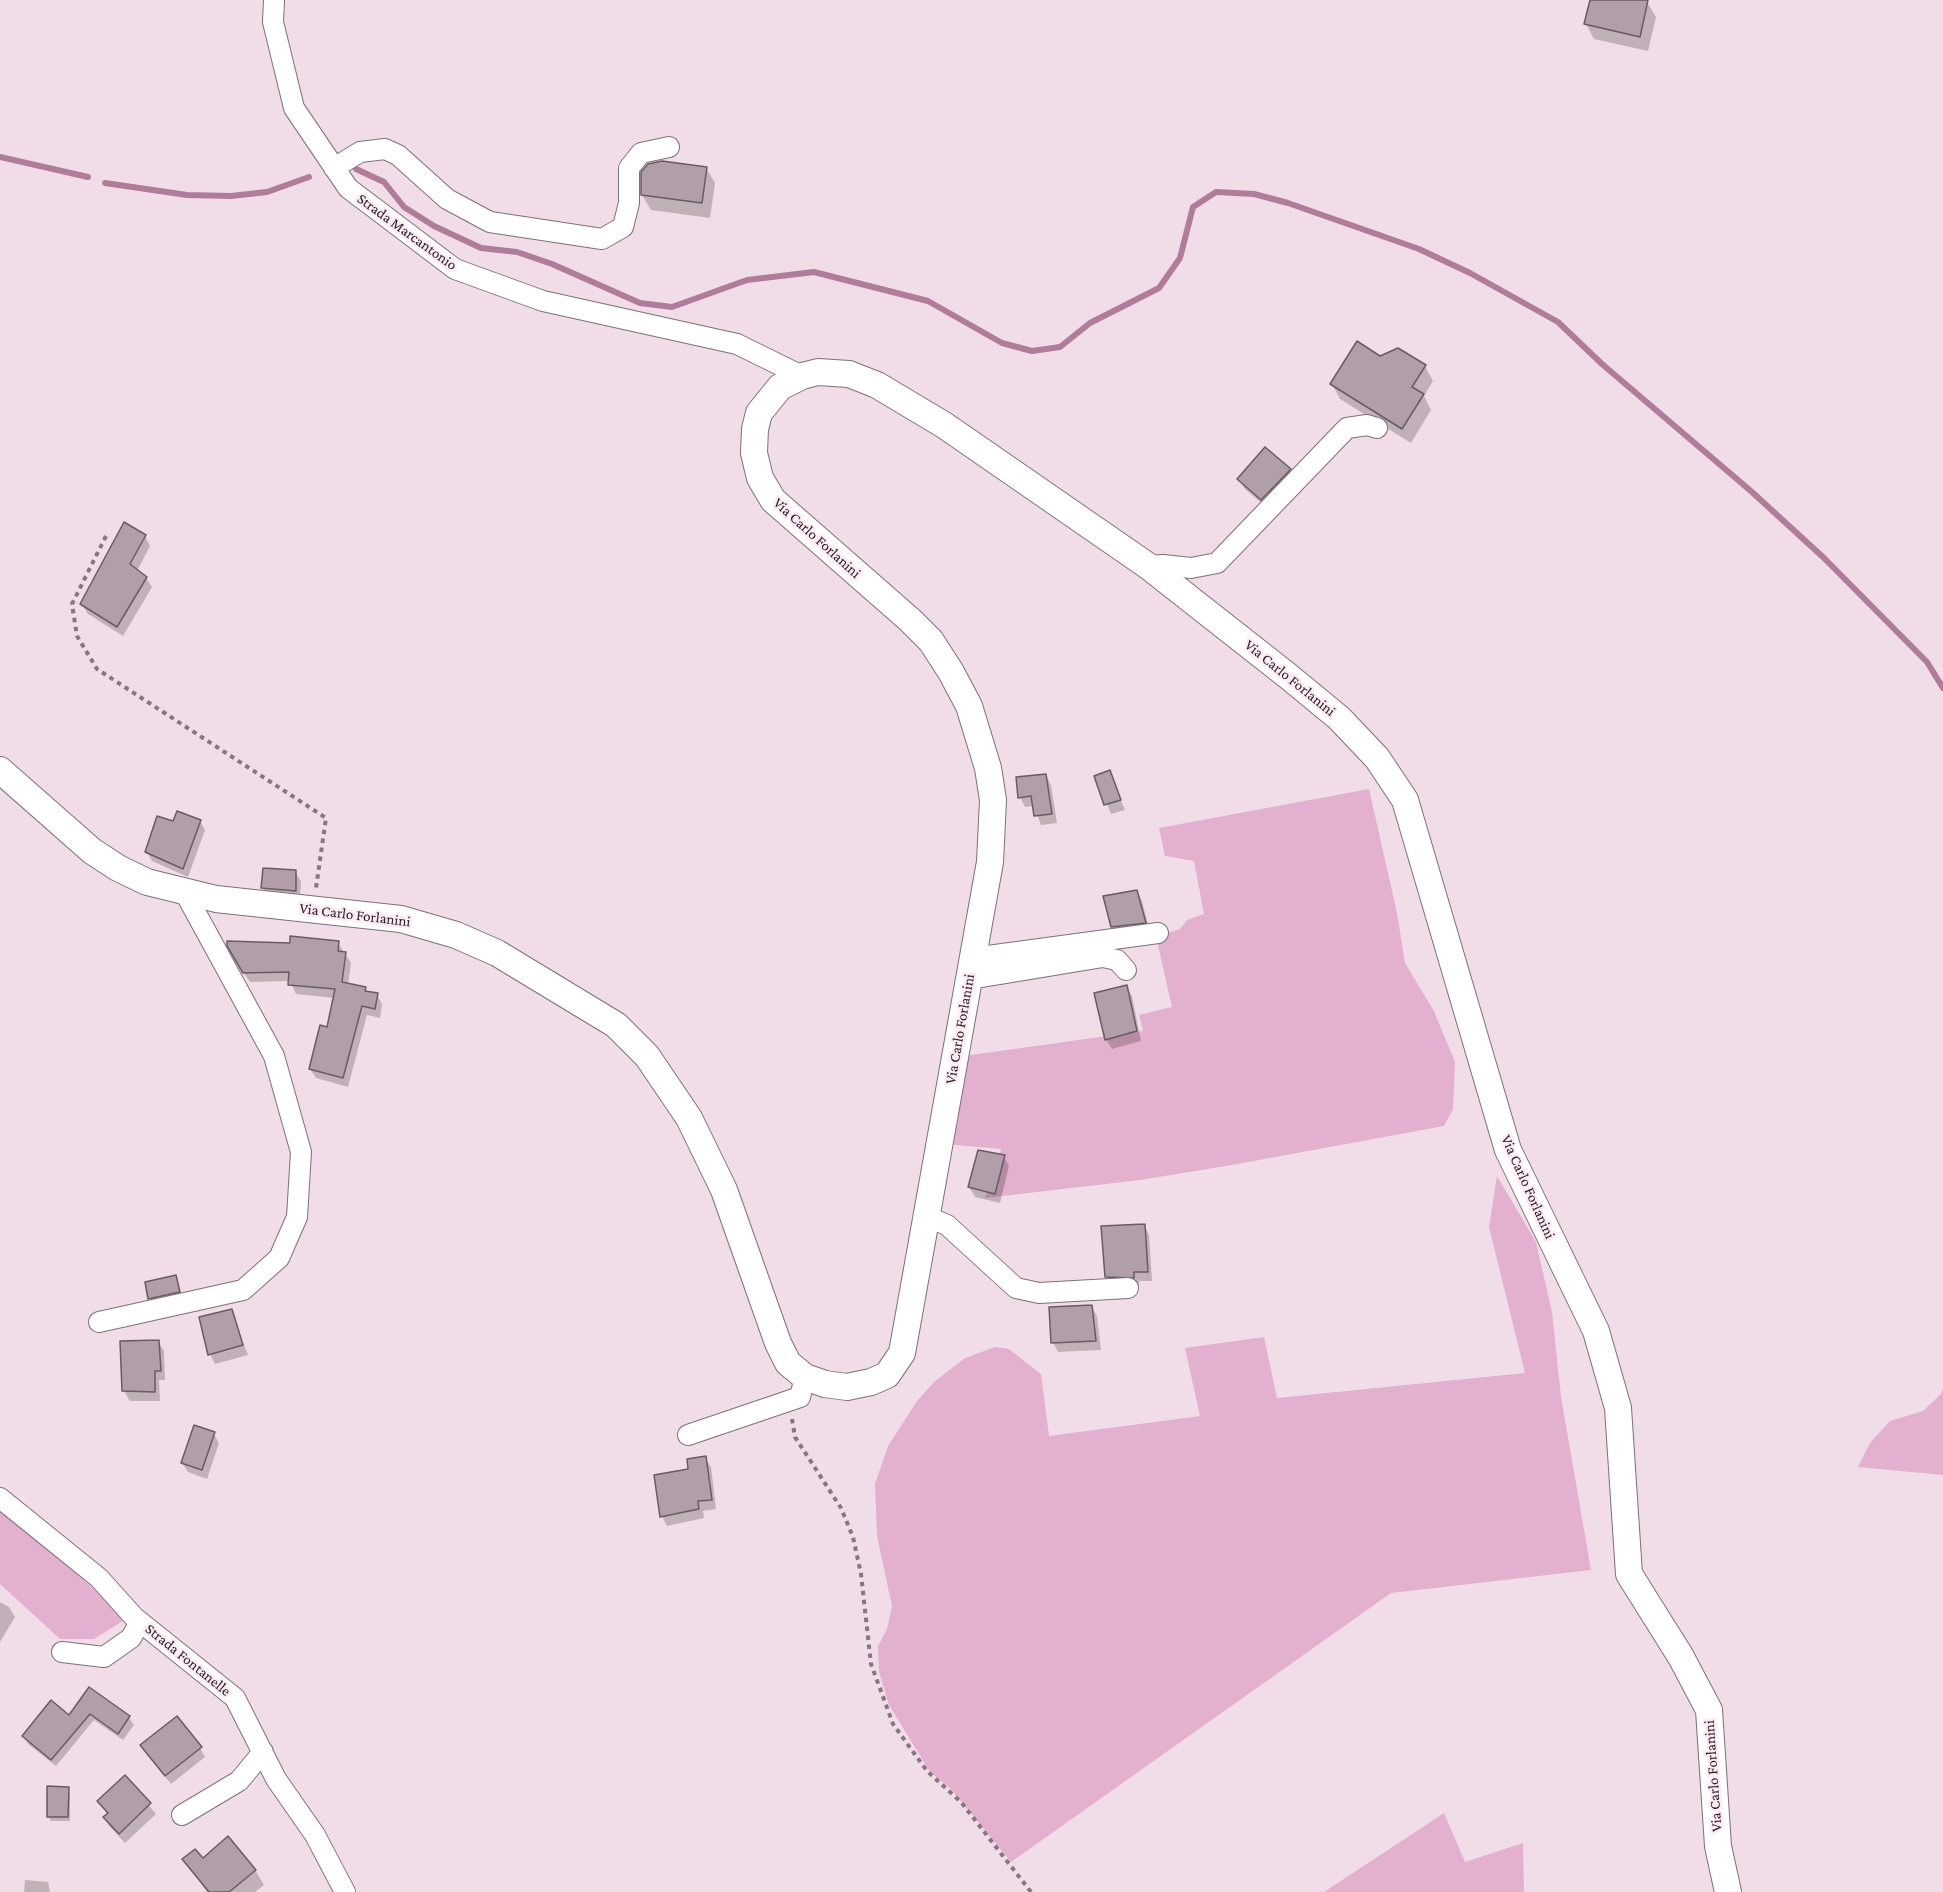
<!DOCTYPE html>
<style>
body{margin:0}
canvas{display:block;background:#f0dde7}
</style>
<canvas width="1943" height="1892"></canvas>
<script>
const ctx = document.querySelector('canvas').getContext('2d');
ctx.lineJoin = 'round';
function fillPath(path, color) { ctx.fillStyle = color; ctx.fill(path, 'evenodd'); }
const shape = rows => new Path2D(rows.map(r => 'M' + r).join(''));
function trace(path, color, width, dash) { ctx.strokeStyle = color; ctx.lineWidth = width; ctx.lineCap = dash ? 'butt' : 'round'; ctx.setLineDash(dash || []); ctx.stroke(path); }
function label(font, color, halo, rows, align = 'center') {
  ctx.font = font + ' "Crimson Pro",serif'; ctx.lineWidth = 5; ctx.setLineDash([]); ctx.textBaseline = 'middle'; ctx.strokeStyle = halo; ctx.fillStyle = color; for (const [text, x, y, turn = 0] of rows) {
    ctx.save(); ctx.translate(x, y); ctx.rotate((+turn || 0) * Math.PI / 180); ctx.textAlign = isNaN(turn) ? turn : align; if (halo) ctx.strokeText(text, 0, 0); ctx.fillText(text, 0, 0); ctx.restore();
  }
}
const green = shape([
 [1369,789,1397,913,1405,963,1434,1011,1455,1062,1453,1109,1444,1126,1232,1165,1140,1180,985,1198,1001,1149,944,1144,964,1056,1143,1031,1139,1015,1172,1007,1156,937,1180,929,1187,920,1204,914,1194,861,1165,856,1159,828],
 [1497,1176,1536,1242,1552,1312,1561,1397,1591,1570,1391,1593,1011,1862,950,1788,930,1772,889,1705,879,1672,878,1646,887,1629,892,1606,877,1536,875,1484,888,1446,917,1401,934,1382,965,1358,995,1347,1009,1349,1041,1374,1049,1436,1200,1416,1185,1348,1264,1337,1277,1398,1525,1373,1489,1227],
 [1943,1388,1943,1475,1858,1467,1870,1443,1890,1421,1923,1411,1941,1394],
 [0,1505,96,1591,126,1619,94,1639,60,1639,0,1584],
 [1444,1813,1465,1862,1523,1843,1524,1892,1324,1892]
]);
const shadow = shape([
 [1591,0,1647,2,1656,17,1648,51,1594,39,1586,24],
 [706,168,715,183,710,218,651,210,642,195],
 [1380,358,1425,366,1433,381,1424,396,1431,410,1411,443,1340,399,1332,384],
 [1290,470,1295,479,1267,508,1245,489,1239,480],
 [145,536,150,546,137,571,146,578,152,587,123,636,88,614,82,604],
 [1109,772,1125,810,1111,814,1096,776],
 [1046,775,1051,785,1057,823,1041,825,1034,806,1025,807,1020,797],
 [200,821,205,830,188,877,152,861,147,852,174,823],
 [295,872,301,881,300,900,268,897,263,888],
 [1137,891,1142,901,1150,932,1118,936,1112,927],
 [338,943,351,963,348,985,365,988,368,993,377,995,382,1004,380,1018,367,1015,348,1087,316,1078,310,1069,328,1029,334,998,296,994,290,981,250,982,244,973,292,944],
 [1126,987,1132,996,1141,1041,1112,1049,1106,1039],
 [1004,1157,1009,1166,1000,1203,975,1197,969,1187],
 [1144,1225,1149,1235,1152,1281,1139,1281,1139,1287,1112,1286,1107,1277],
 [175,1277,184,1301,155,1308,150,1298],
 [1091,1306,1097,1316,1101,1350,1058,1352,1053,1342],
 [231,1311,248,1355,215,1364,210,1354],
 [158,1341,164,1351,165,1380,159,1380,160,1401,130,1401,124,1391],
 [214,1434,219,1443,207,1479,188,1472,182,1463],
 [705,1458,711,1467,716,1509,703,1511,704,1518,667,1526,662,1516,690,1470],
 [0,1602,9,1607,15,1617,0,1642],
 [91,1690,129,1718,134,1725,123,1740,94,1720,56,1766,28,1744,24,1736,69,1717],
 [200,1748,205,1757,171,1784,147,1754],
 [125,1777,156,1814,125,1843,110,1827,104,1818,108,1815,99,1802],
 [68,1788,70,1793,70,1821,51,1821,48,1817],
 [184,1860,203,1860,255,1870,264,1885,255,1892,207,1892],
 [25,1880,48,1882,50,1892,24,1892]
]);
const stream = shape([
 [0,157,88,177],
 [356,169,384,182,404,207,434,226,481,248,517,252,552,264,640,303,672,307,747,280,814,272,928,301,1002,343,1032,351,1060,347,1090,323,1159,288,1180,258,1193,207,1216,192,1254,194,1288,203,1419,249,1470,273,1558,322,1602,364,1752,492,1824,558,1927,662,1943,688],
 [105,183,187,195,231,196,267,192,309,177]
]);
const building = shape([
 [1590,0,1648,0,1640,37,1584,24,1590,0],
 [662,161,707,167,702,203,641,195,641,172,648,164,662,161],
 [1357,341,1380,356,1398,348,1426,365,1412,387,1424,394,1402,429,1330,384,1357,341],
 [1265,447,1291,469,1261,500,1237,479,1265,447],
 [124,522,146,535,130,564,147,577,117,627,80,604,124,522],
 [1110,770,1121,800,1104,805,1094,776,1110,770],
 [1046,774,1052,814,1034,816,1031,796,1018,798,1016,777,1046,774],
 [177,811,201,820,183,869,145,852,157,816,173,821,177,811],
 [263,868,296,870,296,891,261,888,263,868],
 [1137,890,1146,923,1111,927,1103,896,1137,890],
 [290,936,339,941,338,951,346,952,342,982,366,987,365,991,378,993,375,1009,362,1006,343,1078,309,1069,320,1025,327,1027,335,989,288,985,289,972,243,973,227,946,227,941,290,943,290,936],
 [1127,985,1137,1031,1105,1040,1094,993,1127,985],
 [978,1150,1005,1155,995,1194,968,1187,978,1150],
 [1145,1224,1148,1272,1134,1272,1134,1278,1105,1277,1101,1226,1145,1224],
 [176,1275,180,1292,148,1299,145,1282,176,1275],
 [1092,1305,1096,1341,1051,1343,1049,1307,1092,1305],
 [232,1309,243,1345,208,1355,199,1317,232,1309],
 [159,1340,161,1371,155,1371,155,1392,122,1391,120,1341,159,1340],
 [194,1425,215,1432,202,1470,181,1463,194,1425],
 [706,1456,712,1500,698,1501,699,1509,660,1517,654,1475,688,1469,687,1459,706,1456],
 [89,1687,130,1716,118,1734,90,1714,51,1760,22,1736,51,1700,69,1715,89,1687],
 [177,1716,202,1747,165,1776,140,1745,177,1716],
 [125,1775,151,1803,119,1834,103,1817,108,1813,97,1801,125,1775],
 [47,1786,69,1787,68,1817,47,1817,47,1786],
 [228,1836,256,1870,229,1892,209,1892,182,1859,195,1849,203,1858,228,1836]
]);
const path = shape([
 [106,536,72,604,77,636,97,669,326,818,316,888],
 [792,1419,795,1437,841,1508,853,1537,861,1574,871,1664,893,1724,927,1771,961,1802,1031,1892]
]);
const minor = shape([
 [274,0,273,22,294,108,348,188,455,269,543,301,737,344,802,376],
 [334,168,360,152,385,149,398,155,447,199,490,222,602,239,623,227,629,203,629,168,641,153,669,147],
 [1148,566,1163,565,1191,568,1217,563,1347,428,1367,425,1377,428],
 [973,958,1158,933],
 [970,979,1103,957,1117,960,1126,970],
 [926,1216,947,1225,1016,1288,1039,1293,1128,1288],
 [99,1322,243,1290,279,1258,297,1217,301,1152,274,1056,185,893],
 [688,1435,800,1397,805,1377],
 [0,1498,99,1578,134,1617,235,1698,276,1779,315,1835,345,1892],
 [62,1652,104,1657,131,1638,140,1622],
 [182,1815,239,1781,263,1752]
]);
const major = shape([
 [0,770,92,851,118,868,147,882,216,899,401,919,456,935,497,953,616,1025,647,1056,689,1118,724,1190,778,1343,788,1363,805,1377,825,1384,847,1387,871,1382,887,1375,902,1353,990,862,993,800,988,768,969,706,951,672,931,641,910,620,773,500,760,478,754,453,755,429,759,413,780,387,802,376,818,372,849,374,877,385,944,425,1148,566,1288,676,1339,718,1377,758,1405,800,1508,1150,1596,1331,1618,1408,1629,1574,1681,1657,1709,1710,1718,1846,1728,1892]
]);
const streetNames = [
 ["Strada Marcantonio",407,232,36],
 ["Via Carlo Forlanini",817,538,42],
 ["Via Carlo Forlanini",1290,678,39],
 ["Via Carlo Forlanini",355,915,7],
 ["Via Carlo Forlanini",960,1029,-80],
 ["Via Carlo Forlanini",1528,1187,66],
 ["Strada Fontanelle",188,1660,39],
 ["Via Carlo Forlanini",1713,1776,-94]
];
fillPath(green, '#e4b0cf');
fillPath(shadow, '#0003');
trace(stream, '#b17b9c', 6);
fillPath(building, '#b09fa9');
trace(building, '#6a5a63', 1.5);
trace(minor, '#806f79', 22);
trace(major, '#806f79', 28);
trace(path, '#84787e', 4, [4.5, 4.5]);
trace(minor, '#fff', 20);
trace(major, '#fff', 26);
label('15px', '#282125', '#fdeaf5', streetNames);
</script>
